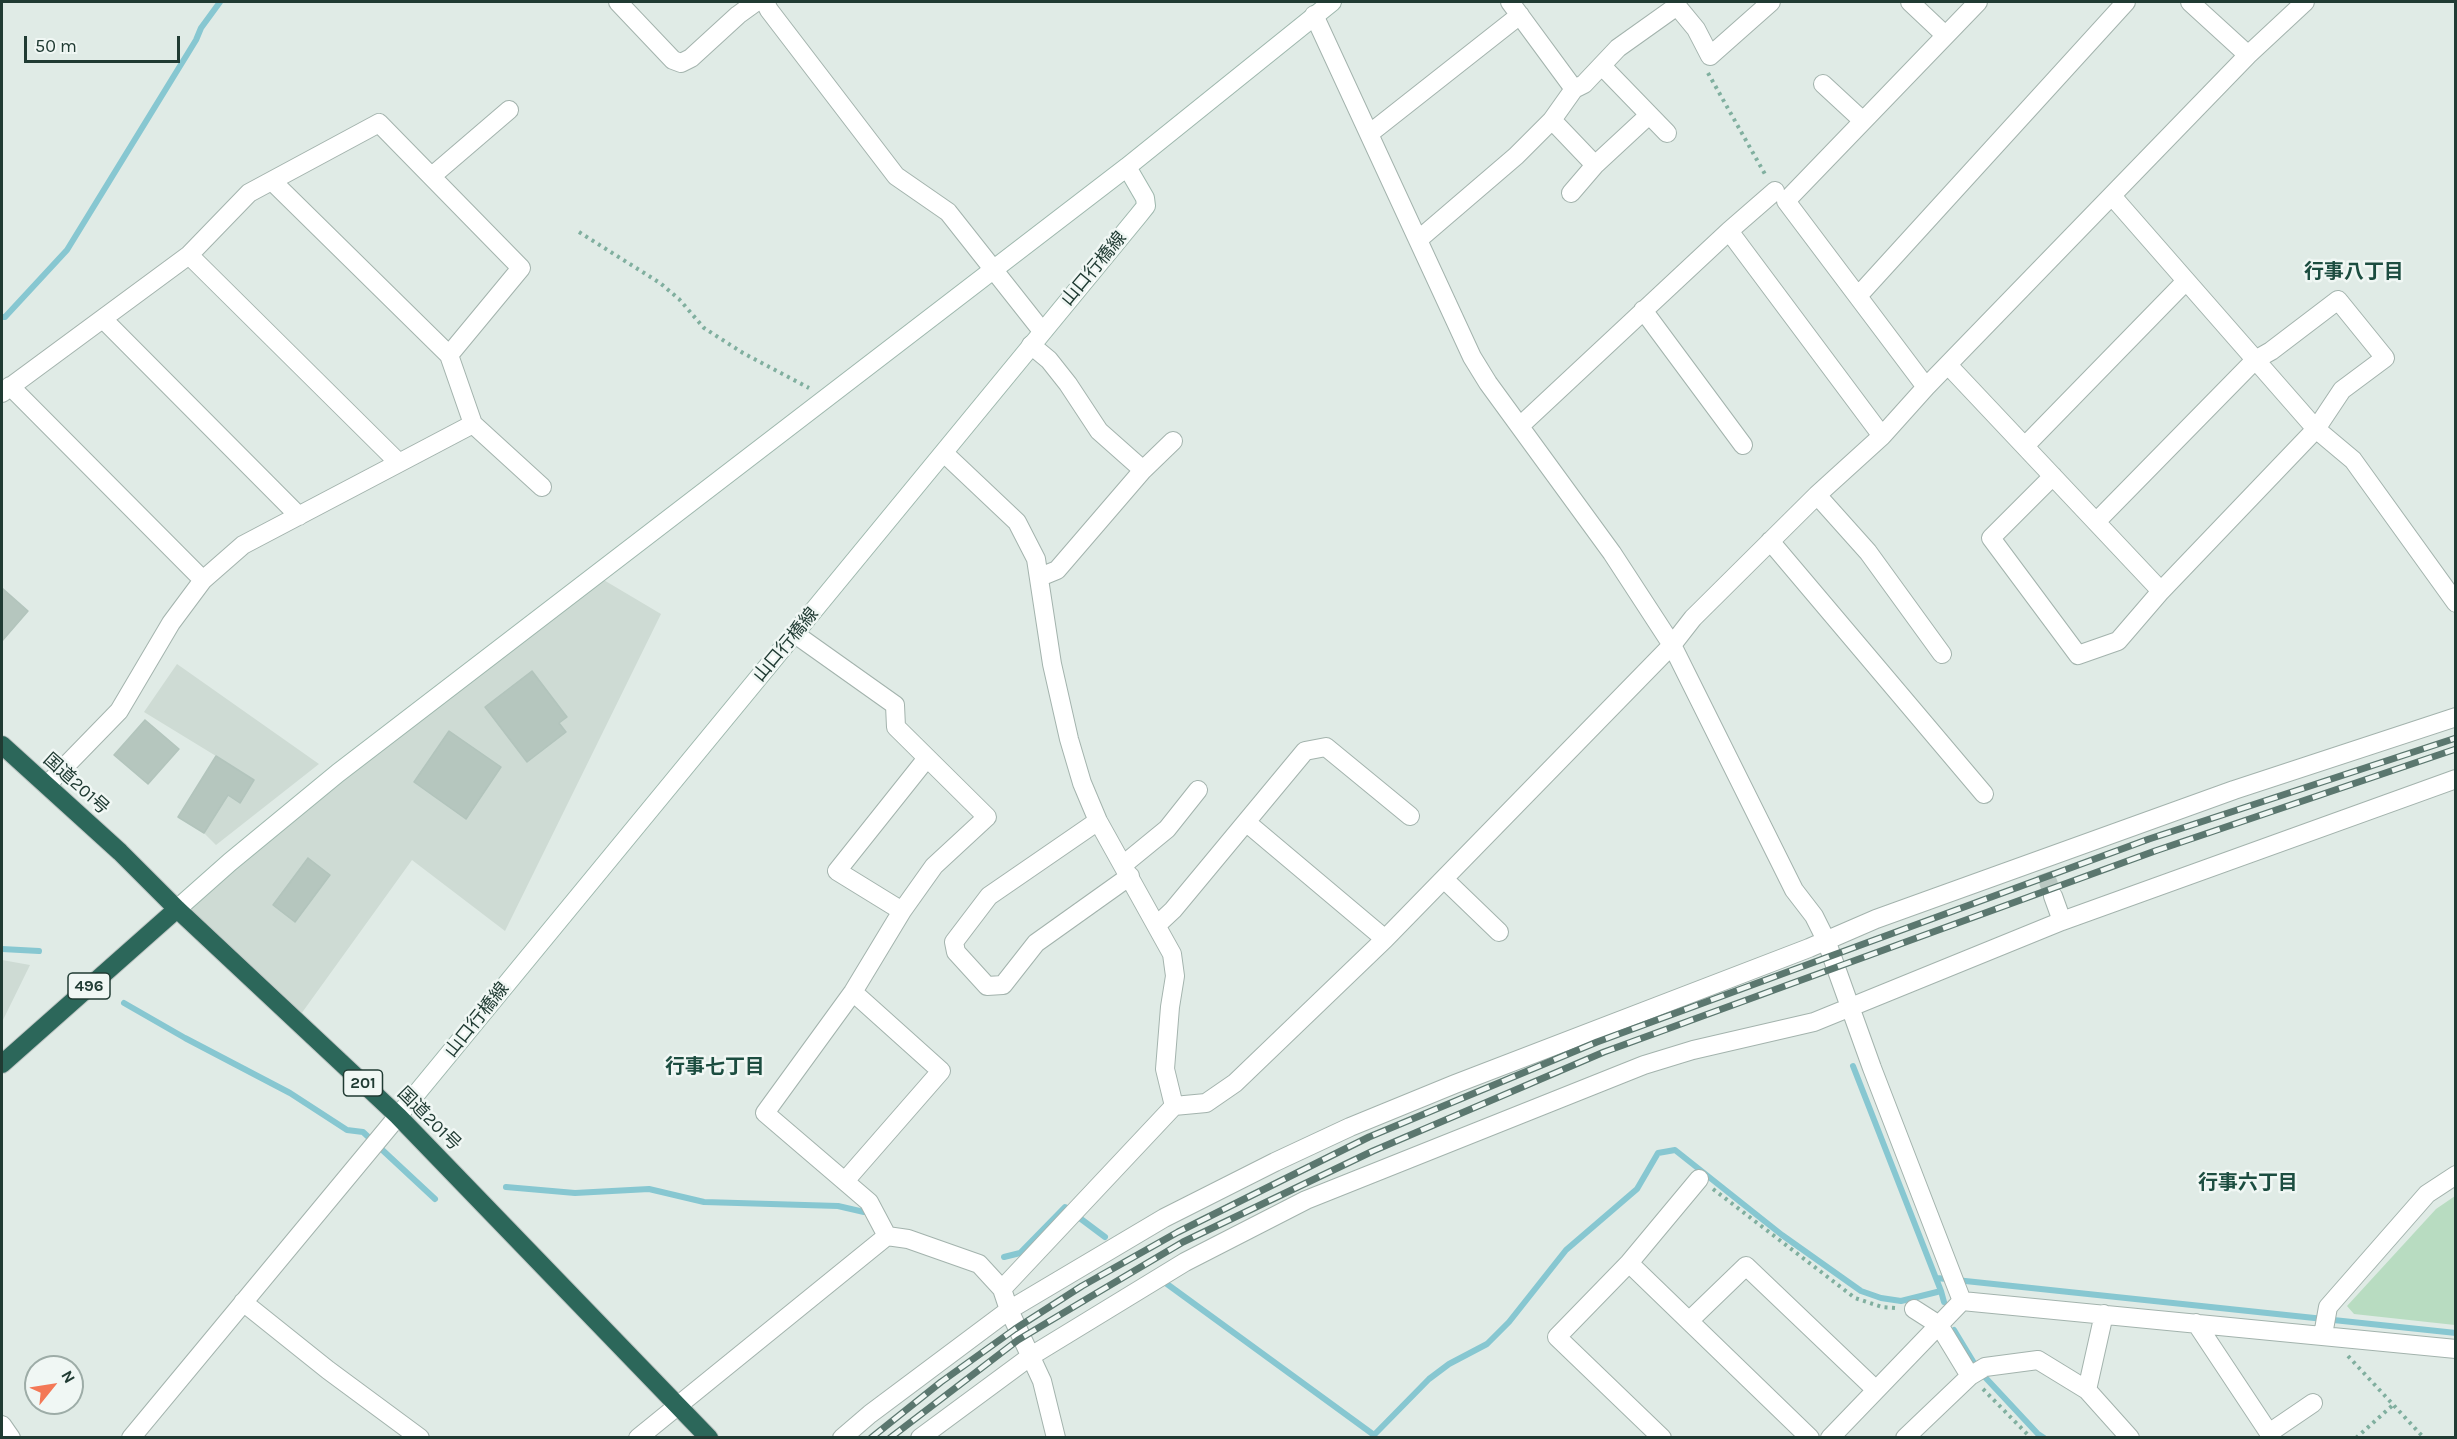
<!DOCTYPE html>
<meta charset="utf-8">
<style>
body{margin:0}
#map{position:relative;width:2457px;height:1439px;overflow:hidden;background:#e0ebe6;font-family:Karla,sans-serif}
canvas{display:block}
.frame{position:absolute;inset:0;border:3px solid #203b33;pointer-events:none}
.north{position:absolute;left:24px;top:1355px;width:60px;height:60px;box-sizing:border-box;background:#f0f7f4;border:2px solid #9daca7;border-radius:50%;rotate:60deg;font-size:16px;font-weight:700;line-height:24px;text-align:center;color:#203b33}
.north::after{content:'';display:block;margin:auto;width:21px;height:27px;background:#f37856;clip-path:polygon(50% 0,100% 100%,50% 72%,0 100%)}
.scale{position:absolute;left:24px;top:36px;width:156px;height:27px;box-sizing:border-box;border:3px solid #203b33;border-top:0;padding-left:8px;font-size:18px;line-height:21px;white-space:nowrap;color:#203b33;-webkit-text-stroke:4px #f0f7f4;paint-order:stroke}
</style>
<div id="map">
<canvas width="2457" height="1439"></canvas>
<div class="frame"></div>
<div class="north">N</div>
<div class="scale">50 m</div>
</div>
<script>
const ctx = document.querySelector('canvas').getContext('2d');
ctx.lineJoin = 'round';
function fillPath(path, color) { ctx.fillStyle = color; ctx.fill(path, 'evenodd'); }
const shape = rows => new Path2D(rows.map(r => 'M' + r).join(''));
function trace(path, color, width, dash) { ctx.strokeStyle = color; ctx.lineWidth = width; ctx.lineCap = dash ? 'butt' : 'round'; ctx.setLineDash(dash || []); ctx.stroke(path); }
function label(font, color, halo, rows, align = 'center') {
  ctx.font = font + ' Karla,"Noto Sans JP",sans-serif'; ctx.lineWidth = 5; ctx.setLineDash([]); ctx.textBaseline = 'middle'; ctx.strokeStyle = halo; ctx.fillStyle = color; for (const [text, x, y, turn = 0] of rows) {
    ctx.save(); ctx.translate(x, y); ctx.rotate((+turn || 0) * Math.PI / 180); ctx.textAlign = isNaN(turn) ? turn : align; if (halo) ctx.strokeText(text, 0, 0); ctx.fillText(text, 0, 0); ctx.restore();
  }
}
const built = shape([
 [597,576,661,614,505,931,412,860,296,1021,177,909],
 [177,664,319,764,216,845,204,833,178,817,216,756,144,712],
 [2,960,30,965,2,1022]
]);
const green = shape([
 [2455,1196,2455,1325,2354,1314,2347,1306,2436,1209]
]);
const stream = shape([
 [2,317,5,317,67,250,196,40,201,28,220,2],
 [2,949,39,951],
 [124,1003,185,1038,290,1093,347,1130,363,1132,435,1199],
 [1853,1066,1941,1291],
 [506,1187,575,1193,649,1189,704,1202,838,1206,864,1212],
 [1004,1257,1020,1253,1065,1207,1105,1237],
 [1937,1278,2456,1333],
 [1167,1284,1374,1435,1429,1379,1449,1364,1487,1344,1509,1322,1566,1250,1637,1189,1658,1153,1675,1150,1782,1235,1861,1291,1881,1298,1901,1301,1941,1291,1944,1302],
 [1954,1330,1974,1363],
 [1983,1375,2038,1434,2044,1438]
]);
const building = shape([
 [2,588,28,611,2,641,2,588],
 [532,671,567,717,559,723,566,732,527,762,485,707,532,671],
 [145,720,179,749,148,784,114,755,145,720],
 [449,731,501,767,466,819,414,782,449,731],
 [216,756,254,780,240,803,228,795,204,833,178,817,216,756],
 [308,858,330,875,295,922,273,905,308,858]
]);
const streetTunnel = shape([
 [2045,873,2053,896]
]);
const path = shape([
 [1708,73,1766,176],
 [579,232,660,283,679,299,704,328,743,353,809,388],
 [1713,1189,1855,1298,1882,1307,1895,1308],
 [2348,1356,2424,1438],
 [1983,1389,2031,1438],
 [2356,1438,2393,1405]
]);
const street = shape([
 [618,2,673,60,681,63,691,58,738,15,756,2],
 [765,2,769,10,896,176,948,212,1042,331],
 [1510,2,1574,89],
 [1910,2,1945,35],
 [2190,2,2248,55],
 [1314,15,1472,357,1488,383,1612,553,1672,645,1794,890,1814,916,1826,940,1872,1068,1962,1301],
 [1602,66,1667,133],
 [1823,84,1863,121],
 [1552,120,1595,165],
 [1369,134,1520,15],
 [432,176,509,110],
 [272,181,449,355,473,424],
 [1571,193,1595,165,1649,115],
 [2112,196,2316,429,2353,460,2456,603],
 [1729,231,1882,436],
 [1418,240,1516,156,1552,120,1574,89,1584,84,1618,48,1677,6,1696,29,1710,56,1771,2],
 [189,255,399,463],
 [1859,295,2126,2],
 [1643,310,1743,445],
 [103,319,299,516],
 [1031,345,1049,360,1068,384,1099,431,1143,470],
 [1948,365,2161,591,2316,429,2342,390,2385,358,2338,300,2271,351,2255,360,2096,522],
 [10,386,203,580,171,623,119,711,47,785],
 [1926,387,1786,201,1978,2],
 [2,393,189,255,249,193,379,123,521,268,449,355],
 [1520,426,1729,231,1775,191],
 [2025,446,2185,282],
 [944,453,1017,522,1036,559,1052,664,1069,739,1082,783,1098,821,1172,954,1175,976,1170,1007,1165,1069,1174,1106],
 [2053,476,1991,538,2078,655,2118,641,2161,591],
 [1817,495,1868,552,1942,654],
 [1770,541,1984,794],
 [1040,577,1057,570,1143,470,1173,441],
 [203,580,243,545,473,424,542,487],
 [795,634,895,705,896,727,987,817,934,866,902,911,853,992,765,1113,869,1202,887,1236],
 [1098,821,989,896,954,942,956,952,987,986,1003,985,1036,943,1130,876],
 [1246,822,1385,939],
 [1123,865,1167,829,1198,790],
 [1444,879,1499,932],
 [2053,896,2062,921],
 [902,911,837,871,927,758],
 [1157,925,1173,910,1305,751,1326,747,1410,816],
 [845,1181,941,1071,853,992],
 [1629,1263,1810,1438],
 [1002,1289,1174,1106,1206,1103,1235,1083,1385,939,1672,645,1693,618,1817,495,1882,436,1926,387,2248,55,2305,2],
 [1962,1301,2456,1349],
 [243,1302,328,1370,420,1438],
 [1914,1309,1939,1325,1970,1376],
 [2104,1314,2087,1390,2130,1438],
 [1689,1321,1746,1266,1875,1389],
 [2196,1323,2269,1433,2313,1403],
 [2323,1335,2328,1307,2427,1194,2456,1175],
 [2,1425,11,1438],
 [131,1438,398,1116],
 [638,1438,887,1236,908,1239,979,1264,1002,1289,1009,1310,1042,1381,1056,1438],
 [842,1438,870,1414,1009,1310,1164,1218,1275,1162,1350,1127,1455,1084,1809,948,1876,919,2234,790,2456,717],
 [920,1438,1031,1356,1185,1262,1306,1200,1644,1065,1693,1050,1814,1022,2062,921,2456,779],
 [1662,1438,1557,1337,1629,1263,1699,1179],
 [1830,1438,1962,1301],
 [1905,1438,1970,1376,1985,1367,2038,1360,2087,1390]
]);
const secondary = shape([
 [177,909,230,862,338,773,1127,167,1332,2],
 [398,1116,1138,216,1146,206,1145,198,1127,167]
]);
const highway = shape([
 [2,745,120,852,177,909,398,1116,709,1438],
 [2,1064,177,909]
]);
const rail = shape([
 [871,1438,941,1382,1015,1329,1082,1286,1178,1232,1369,1137,1597,1042,2149,839,2456,738],
 [890,1438,1018,1340,1090,1297,1183,1242,1373,1151,1604,1052,2155,851,2456,749]
]);
const shields = [
 [89,986,42],
 [363,1083,39]
];
const shieldNames = [
 ["496",89,986],
 ["201",363,1083]
];
const streetNames = [
 ["山口行橋線",1094,269,-50],
 ["山口行橋線",786,645,-50],
 ["国道201号",76,784,42],
 ["山口行橋線",477,1020,-51],
 ["国道201号",429,1119,45]
];
const neighbourhoodNames = [
 ["行事八丁目",2354,272],
 ["行事七丁目",715,1067],
 ["行事六丁目",2248,1183]
];
fillPath(built, '#cedbd4');
fillPath(green, '#b8dcc1');
trace(stream, '#87c7d1', 6);
fillPath(building, '#b5c6be');
trace(building, '#b2c4bc', 1.5);
trace(streetTunnel, '#bac8c2', 18, [18, 9]);
trace(street, '#a3b3ad', 20);
trace(secondary, '#9eb7ad', 20);
trace(highway, '#c1c8c6', 20);
trace(path, '#80af9f', 4, [3, 4.5]);
trace(street, '#fff', 18);
trace(secondary, '#fff', 18);
trace(highway, '#2c675a', 18);
trace(rail, '#5b776f', 7);
trace(rail, '#f0f7f4', 4.5, [14]);
for (const [x, y, w] of shields) { const box = new Path2D(); box.roundRect(x - w / 2, y - 13, w, 26, 4.5); ctx.fillStyle = '#f0f7f4'; ctx.fill(box); trace(box, '#203b33', 1.5); }
label('bold 16px', '#203b33', null, shieldNames);
label('18px', '#203b33', '#f0f7f4', streetNames);
label('bold 20px', '#1c4d40', '#f0f7f4', neighbourhoodNames);
</script>
